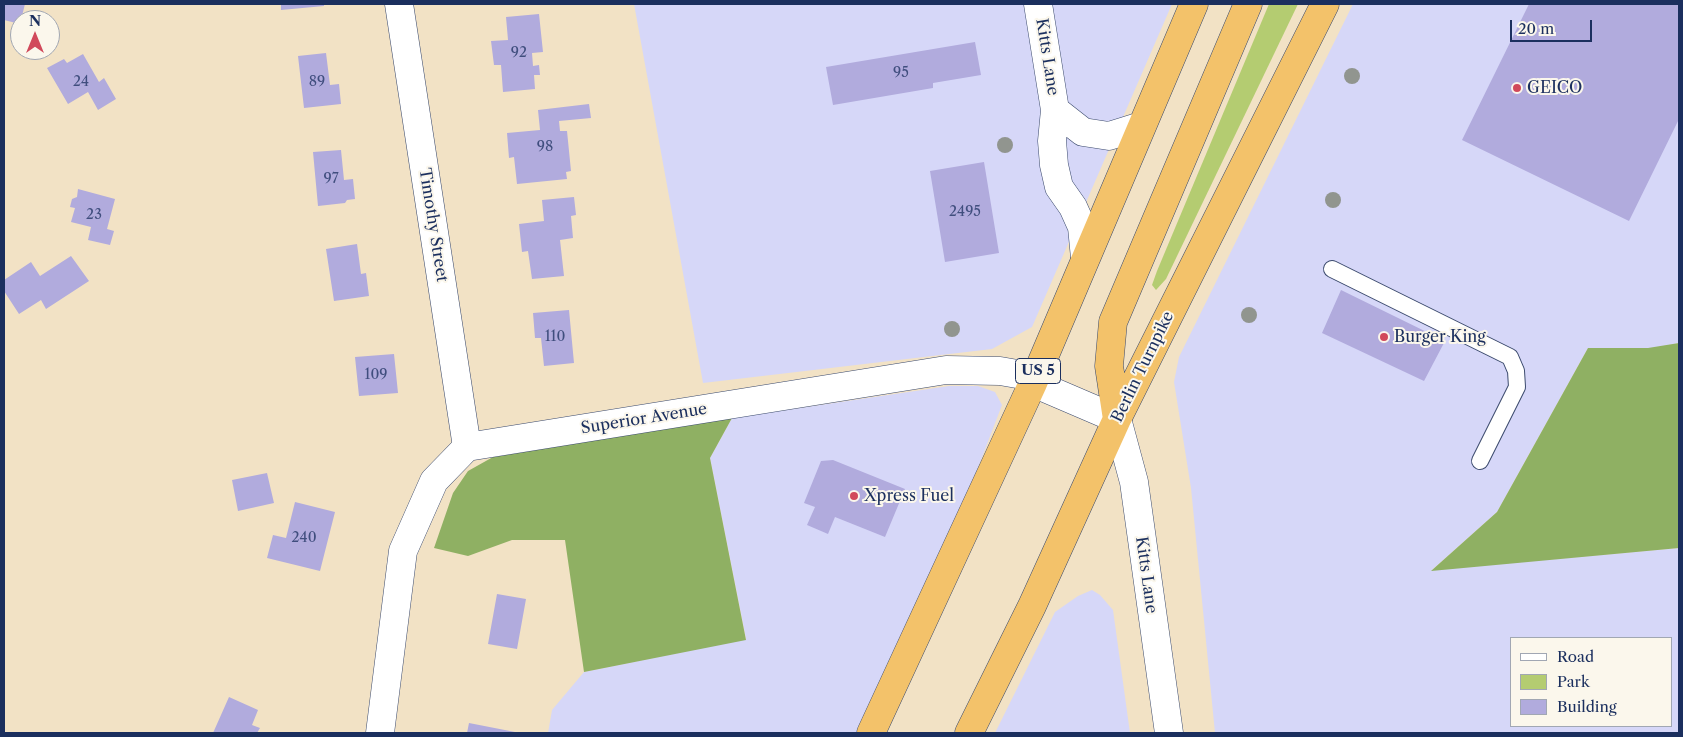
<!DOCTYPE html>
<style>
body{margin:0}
#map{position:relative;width:1683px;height:737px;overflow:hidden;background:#f2e2c5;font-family:"Libre Caslon Text",serif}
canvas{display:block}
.frame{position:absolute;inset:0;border:5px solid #1b2f5e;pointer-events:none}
.legend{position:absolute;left:1510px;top:637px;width:162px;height:90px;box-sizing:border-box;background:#fbf7ec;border:1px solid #a1a7b3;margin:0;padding:6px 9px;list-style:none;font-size:15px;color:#1b2f5e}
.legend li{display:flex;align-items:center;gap:10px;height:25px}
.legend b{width:25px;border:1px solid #a1a7b3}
.north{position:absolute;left:10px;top:10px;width:50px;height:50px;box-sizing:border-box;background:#fbf7ec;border:1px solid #a1a7b3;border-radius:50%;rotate:0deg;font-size:14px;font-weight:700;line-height:20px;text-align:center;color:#1b2f5e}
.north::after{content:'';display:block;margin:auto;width:18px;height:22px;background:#d1495b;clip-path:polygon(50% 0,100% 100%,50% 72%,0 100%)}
.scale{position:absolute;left:1510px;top:20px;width:82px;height:22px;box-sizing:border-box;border:2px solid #1b2f5e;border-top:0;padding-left:6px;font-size:15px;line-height:18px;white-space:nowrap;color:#1b2f5e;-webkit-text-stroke:4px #fbf7ec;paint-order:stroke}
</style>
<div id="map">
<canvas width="1683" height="737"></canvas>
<div class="frame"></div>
<ul class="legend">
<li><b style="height:6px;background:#fff"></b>Road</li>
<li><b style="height:14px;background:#b4cc71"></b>Park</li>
<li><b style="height:14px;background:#b1abdd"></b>Building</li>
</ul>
<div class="north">N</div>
<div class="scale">20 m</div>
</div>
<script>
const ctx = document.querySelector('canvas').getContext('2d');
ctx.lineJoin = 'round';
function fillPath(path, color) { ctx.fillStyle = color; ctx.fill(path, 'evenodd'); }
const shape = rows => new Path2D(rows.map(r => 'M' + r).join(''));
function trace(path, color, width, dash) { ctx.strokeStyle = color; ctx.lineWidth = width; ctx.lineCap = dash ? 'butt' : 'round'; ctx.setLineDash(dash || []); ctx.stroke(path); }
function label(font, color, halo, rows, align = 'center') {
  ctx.font = font + ' "Libre Caslon Text",serif'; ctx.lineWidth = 4; ctx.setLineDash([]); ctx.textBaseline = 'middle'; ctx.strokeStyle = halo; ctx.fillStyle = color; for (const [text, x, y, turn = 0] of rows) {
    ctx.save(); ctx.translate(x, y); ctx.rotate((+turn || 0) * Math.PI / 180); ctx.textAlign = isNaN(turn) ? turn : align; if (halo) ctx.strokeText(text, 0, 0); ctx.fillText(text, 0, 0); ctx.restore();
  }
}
const built = shape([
 [634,4,1172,4,1032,327,992,349,703,383],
 [1353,4,1679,4,1679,343,1648,349,1588,348,1497,512,1432,570,1679,548,1679,733,1215,733,1191,488,1174,382,1179,357],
 [1512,638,1672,638,1672,726,1512,726],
 [949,386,978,386,995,392,1002,405,930,593,860,733,548,733,552,710,584,672,746,639,710,458,732,418],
 [1092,590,1100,595,1113,610,1130,733,995,733,1055,612,1078,596]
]);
const green = shape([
 [1269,4,1298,4,1166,279,1156,290,1152,285,1157,271]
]);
const forest = shape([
 [1679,343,1679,548,1431,571,1497,512,1588,348,1648,348],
 [732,418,710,458,746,640,584,672,565,540,512,540,468,556,434,548,453,493,468,471,493,457]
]);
const building = shape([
 [4,4,25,4,20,24,4,20],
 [281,4,324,4,324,6,281,10],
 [1529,4,1679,4,1679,119,1629,221,1462,140],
 [539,14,543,52,532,53,533,66,539,65,540,75,534,75,535,89,503,92,501,65,494,65,491,41,508,40,506,17],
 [975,42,981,75,933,83,933,88,833,105,826,67],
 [326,53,330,85,339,84,341,104,304,108,298,56],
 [83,54,99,82,104,78,116,99,98,110,88,92,68,104,47,68,64,59,67,63],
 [589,104,591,118,559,121,560,131,567,131,571,171,566,172,567,179,517,184,514,157,509,158,507,133,540,130,538,110],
 [341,150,344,180,353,179,355,199,347,200,345,203,318,206,313,152],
 [984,162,999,253,945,262,930,171],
 [78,189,115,199,107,229,114,231,110,245,88,240,91,227,71,222,75,208,70,207,72,199,77,197],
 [574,197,576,215,571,216,573,238,560,240,564,276,532,279,528,251,522,252,519,224,544,221,542,200],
 [357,244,361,274,366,273,369,296,334,301,326,249],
 [71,256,89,281,46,309,41,300,19,314,4,291,4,280,31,262,40,276],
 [1341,290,1445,341,1424,381,1322,333],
 [569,310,574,363,544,366,541,338,535,338,533,313],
 [394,354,398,393,359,396,355,357],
 [833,460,905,489,885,537,835,517,828,534,807,525,815,507,804,503,821,461],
 [267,473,274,503,238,511,232,480],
 [295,502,335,512,320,571,267,558,273,535,286,538],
 [497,594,526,599,517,649,488,644],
 [229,697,258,710,252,725,260,728,257,733,213,733],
 [469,723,515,732,515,733,467,733]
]);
const service = shape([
 [1332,269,1510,357,1516,371,1517,387,1480,461]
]);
const minor = shape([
 [399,4,467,447],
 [1038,4,1055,110,1052,141,1054,165,1059,187,1073,207,1082,227,1085,258],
 [1055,110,1083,132,1109,136,1141,126],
 [380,733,403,551,434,481,467,447,946,370,1000,371,1023,375,1033,383]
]);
const tertiary = shape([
 [1033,383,1117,419,1134,482,1169,733]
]);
const trunk = shape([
 [1117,419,1109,366,1113,322,1248,4],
 [871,733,1033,383,1194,4],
 [969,733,1032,606,1117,419,1325,4]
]);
const trees = [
 [1352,76],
 [1005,145],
 [1333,200],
 [1249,315],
 [952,329]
];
const markers = [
 [1517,88,5,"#d1495b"],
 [1384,337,5,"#d1495b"],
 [854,496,5,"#d1495b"]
];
const numberNames = [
 ["92",519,53],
 ["95",901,73],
 ["24",81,82],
 ["89",317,82],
 ["98",545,147],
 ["97",331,179],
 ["2495",965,212],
 ["23",94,215],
 ["110",555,337],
 ["109",376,375],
 ["240",304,538]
];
const shields = [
 [1038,371,45]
];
const shieldNames = [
 ["US 5",1038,371]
];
const streetNames = [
 ["Kitts Lane",1047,57,81],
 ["Timothy Street",433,225,81],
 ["Berlin Turnpike",1143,367,-64],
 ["Superior Avenue",644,419,-9],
 ["Kitts Lane",1146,575,82]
];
const poiNames = [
 ["GEICO",1527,88],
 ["Burger King",1394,337],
 ["Xpress Fuel",864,496]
];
fillPath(built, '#d6d7f8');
fillPath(green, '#b4cc71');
fillPath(forest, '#8fb063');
fillPath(building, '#b1abdd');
trace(service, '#3b4a6d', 18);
trace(minor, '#3b4a6d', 29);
trace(tertiary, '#3b4a6d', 29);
trace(trunk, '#3b4a6d', 29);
trace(service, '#fff', 16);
trace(minor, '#fff', 28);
trace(tertiary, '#fff', 28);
trace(trunk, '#f3c26a', 28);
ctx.fillStyle = '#91958f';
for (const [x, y] of trees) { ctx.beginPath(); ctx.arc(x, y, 8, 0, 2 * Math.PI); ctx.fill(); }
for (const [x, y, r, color] of markers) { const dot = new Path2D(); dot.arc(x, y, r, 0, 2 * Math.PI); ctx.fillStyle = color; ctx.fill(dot); trace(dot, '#fbf7ec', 2); }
label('14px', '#404e7e', null, numberNames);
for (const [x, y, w] of shields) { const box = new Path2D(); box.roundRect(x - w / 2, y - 12.5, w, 25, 4); ctx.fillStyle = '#fbf7ec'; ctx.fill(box); trace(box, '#1b2f5e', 1); }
label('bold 15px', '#1b2f5e', null, shieldNames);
label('16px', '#1b2f5e', '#fbf7ec', streetNames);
label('16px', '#1b2f5e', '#fbf7ec', poiNames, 'left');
</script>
